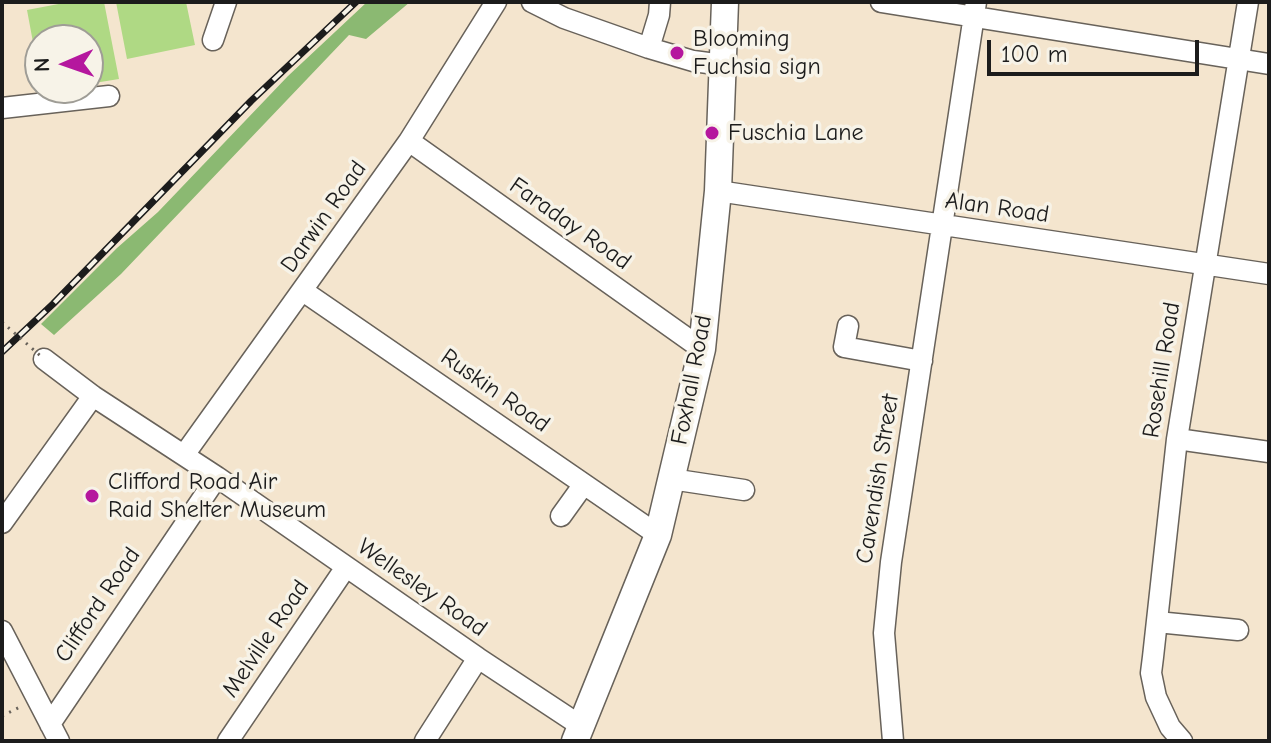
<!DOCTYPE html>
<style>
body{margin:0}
#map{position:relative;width:1271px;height:743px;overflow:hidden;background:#f4e5ce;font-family:"Comic Neue",sans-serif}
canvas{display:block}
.frame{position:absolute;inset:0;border:4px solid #1c1c1c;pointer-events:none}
.north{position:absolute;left:24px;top:24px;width:80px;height:80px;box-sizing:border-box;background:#f7f3e8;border:2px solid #9f9d96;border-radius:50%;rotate:268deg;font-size:22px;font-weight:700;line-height:32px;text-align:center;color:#1c1c1c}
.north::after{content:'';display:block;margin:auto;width:28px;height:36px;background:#b5179e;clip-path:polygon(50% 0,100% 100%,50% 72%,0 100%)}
.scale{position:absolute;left:987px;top:40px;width:212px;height:36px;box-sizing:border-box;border:4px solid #1c1c1c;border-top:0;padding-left:10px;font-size:24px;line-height:28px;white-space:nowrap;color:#1c1c1c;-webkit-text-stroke:6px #f7f3e8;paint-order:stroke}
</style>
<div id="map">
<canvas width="1271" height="743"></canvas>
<div class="frame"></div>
<div class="north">N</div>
<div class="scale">100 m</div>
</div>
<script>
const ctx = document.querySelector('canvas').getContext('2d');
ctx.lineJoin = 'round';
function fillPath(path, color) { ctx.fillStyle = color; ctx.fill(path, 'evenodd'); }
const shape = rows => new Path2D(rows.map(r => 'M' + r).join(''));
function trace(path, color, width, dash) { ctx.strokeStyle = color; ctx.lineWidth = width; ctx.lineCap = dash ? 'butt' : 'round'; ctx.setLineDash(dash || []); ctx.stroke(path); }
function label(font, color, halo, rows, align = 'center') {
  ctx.font = font + ' "Comic Neue",sans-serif'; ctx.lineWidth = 7; ctx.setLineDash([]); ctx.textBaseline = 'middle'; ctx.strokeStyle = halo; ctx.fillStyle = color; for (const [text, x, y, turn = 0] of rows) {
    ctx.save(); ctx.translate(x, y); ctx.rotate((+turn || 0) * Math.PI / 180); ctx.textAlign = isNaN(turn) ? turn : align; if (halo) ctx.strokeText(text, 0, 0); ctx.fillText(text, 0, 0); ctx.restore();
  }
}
const green = shape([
 [69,2,104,2,119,79,88,84,88,40,40,40,40,80,27,10],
 [116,2,186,2,195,45,127,59]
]);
const forest = shape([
 [367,2,410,2,366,39,349,35,121,274,54,335,41,324,117,248,158,212,288,76]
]);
const path = shape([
 [2,716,22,706]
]);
const minor = shape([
 [532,2,564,18,649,48,693,61,723,65],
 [881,2,1269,64],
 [213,40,226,2],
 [649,48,659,15,660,2],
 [2,108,109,96],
 [409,141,702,349],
 [718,191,1269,274],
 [303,291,658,535],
 [848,326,844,347,922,361],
 [44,359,93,396,217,477,478,658,581,726],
 [1177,439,1269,452],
 [184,455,409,141,496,2],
 [671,479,744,490],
 [561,516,584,484],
 [2,523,93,396],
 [1157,622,1238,630],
 [2,631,59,741],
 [50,724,217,477],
 [228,741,346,567],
 [425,741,478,658],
 [893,741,884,633,891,562,976,2],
 [1182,741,1170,727,1156,697,1151,673,1153,657,1177,439,1248,2]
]);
const major = shape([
 [575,741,658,535,702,349,718,191,725,2]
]);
const rail = shape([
 [2,352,53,304,251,101,356,2]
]);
const pathBridge = shape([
 [2,322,44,359]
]);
const markers = [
 [677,53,8,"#b5179e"],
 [712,133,8,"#b5179e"],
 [92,496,8,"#b5179e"]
];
const poiNames = [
 ["Blooming",693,39],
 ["Fuchsia sign",693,67],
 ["Fuschia Lane",728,133],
 ["Clifford Road Air",108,482],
 ["Raid Shelter Museum",108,510]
];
const streetNames = [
 ["Alan Road",997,208,8],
 ["Darwin Road",324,217,-55],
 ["Faraday Road",570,224,35],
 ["Rosehill Road",1162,370,-81],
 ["Foxhall Road",692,380,-79],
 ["Ruskin Road",495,391,35],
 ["Cavendish Street",878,479,-81],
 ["Wellesley Road",422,588,35],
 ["Clifford Road",98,605,-56],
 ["Melville Road",266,639,-56]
];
fillPath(green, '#afd984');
fillPath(forest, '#8bb972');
trace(minor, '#68625a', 23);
trace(major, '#68625a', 29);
trace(path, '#68625a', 3, [2, 6]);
trace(minor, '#fff', 20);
trace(major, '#fff', 26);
trace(rail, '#1c1c1c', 7);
trace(rail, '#f7f3e8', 4, [12]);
trace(pathBridge, '#68625a', 3, [2, 6]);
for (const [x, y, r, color] of markers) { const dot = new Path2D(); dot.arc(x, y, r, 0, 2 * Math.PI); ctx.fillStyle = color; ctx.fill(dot); trace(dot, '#f7f3e8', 3); }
label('24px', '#1c1c1c', '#f7f3e8', poiNames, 'left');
label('24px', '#1c1c1c', '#f7f3e8', streetNames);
</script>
